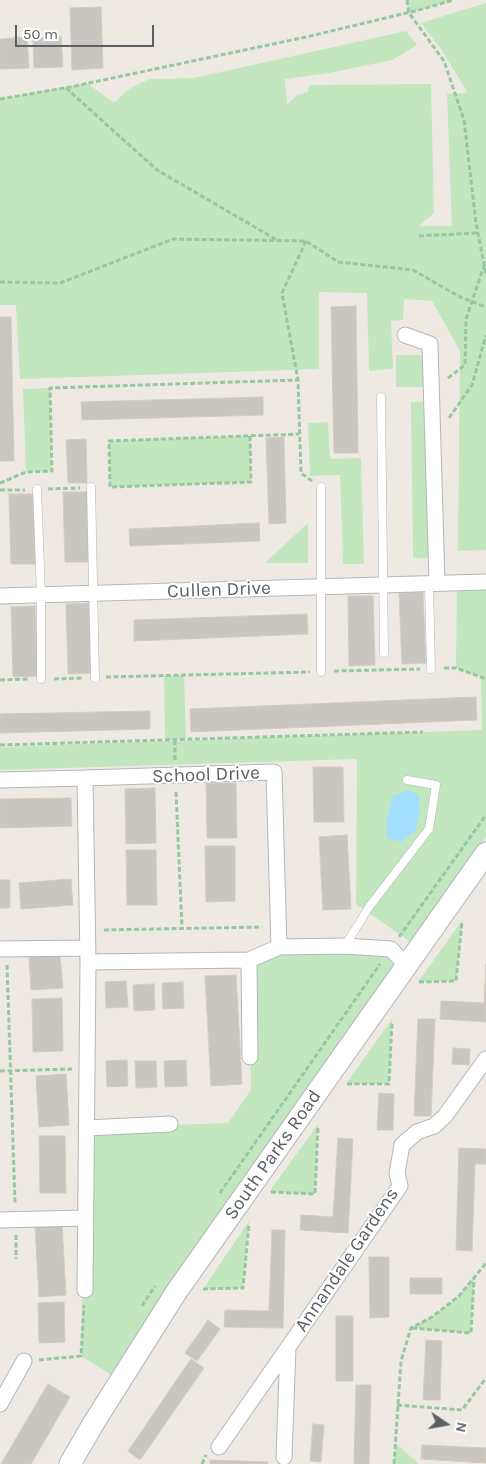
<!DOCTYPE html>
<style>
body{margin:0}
#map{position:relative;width:486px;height:1464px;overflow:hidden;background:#eeeae3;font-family:Karla,sans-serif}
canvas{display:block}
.north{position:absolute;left:421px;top:1399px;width:50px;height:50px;-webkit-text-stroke:4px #fff;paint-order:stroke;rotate:102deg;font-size:14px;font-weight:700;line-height:20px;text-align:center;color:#5b6064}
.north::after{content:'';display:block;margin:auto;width:18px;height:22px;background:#5b6064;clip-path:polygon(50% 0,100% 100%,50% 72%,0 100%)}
.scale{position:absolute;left:15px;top:25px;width:139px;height:22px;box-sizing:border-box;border:2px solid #5b6064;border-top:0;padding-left:6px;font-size:15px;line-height:18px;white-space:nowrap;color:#5b6064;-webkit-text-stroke:4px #fff;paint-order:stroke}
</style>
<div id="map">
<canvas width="486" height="1464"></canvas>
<div class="north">N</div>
<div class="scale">50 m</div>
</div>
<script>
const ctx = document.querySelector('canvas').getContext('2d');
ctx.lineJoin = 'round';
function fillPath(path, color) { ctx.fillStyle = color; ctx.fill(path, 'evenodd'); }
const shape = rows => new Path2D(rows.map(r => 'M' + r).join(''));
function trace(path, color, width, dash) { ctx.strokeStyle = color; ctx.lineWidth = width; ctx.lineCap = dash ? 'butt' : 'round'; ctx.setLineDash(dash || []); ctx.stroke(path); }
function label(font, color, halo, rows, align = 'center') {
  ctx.font = font + ' Karla,sans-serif'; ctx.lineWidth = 4; ctx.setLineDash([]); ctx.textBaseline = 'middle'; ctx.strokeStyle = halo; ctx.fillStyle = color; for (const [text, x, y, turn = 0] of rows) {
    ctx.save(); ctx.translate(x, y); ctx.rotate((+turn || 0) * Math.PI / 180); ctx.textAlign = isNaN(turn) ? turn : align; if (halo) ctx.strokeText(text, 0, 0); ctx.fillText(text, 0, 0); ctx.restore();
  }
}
const green = shape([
 [407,0,454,0,409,13],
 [486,3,486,550,458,551,460,351,432,301,404,299,403,320,391,321,393,369,369,371,367,293,319,292,319,369,20,379,16,305,0,305,0,99,87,83,114,103,127,90,149,79,194,78,406,31,417,45,392,60,329,73,285,79,287,105,297,95,308,92,309,85,431,84,434,213,419,226,452,226,447,94,468,93,441,49,421,23],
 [396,355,427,355,427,387,396,387],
 [50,388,52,471,26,472,23,389],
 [411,402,428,402,430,558,413,558],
 [328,422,330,459,361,458,364,564,343,564,340,475,310,476,308,423],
 [250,436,251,482,110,487,109,441],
 [308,523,308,563,265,563],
 [486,582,486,836,412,943,356,904,357,759,0,770,0,747,482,730,481,677,456,668,457,583],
 [184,675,186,739,165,740,164,676],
 [463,919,456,981,418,982],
 [279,947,391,949,401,959,161,1295,113,1376,81,1356,86,1128,228,1123,251,1090,249,960],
 [392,1019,389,1084,346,1084],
 [318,1124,315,1194,269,1192],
 [249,1221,243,1288,203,1289],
 [474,1278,471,1333,411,1328,432,1317,459,1296],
 [395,1443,419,1464,394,1464]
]);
const water = shape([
 [409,790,419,796,420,812,415,831,401,842,387,838,386,822,393,796]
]);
const building = shape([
 [101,7,102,40,71,41,70,8,101,7],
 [61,36,63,67,34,68,33,38,61,36],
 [27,37,29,68,0,69,0,39,27,37],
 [102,40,103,68,72,70,71,41,102,40],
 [356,306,358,453,334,453,331,307,356,306],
 [0,317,11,317,14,461,0,461,0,317],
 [263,397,263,415,82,420,81,402,263,397],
 [284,437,286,523,269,524,266,438,284,437],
 [86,439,87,483,68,483,66,440,86,439],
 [63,492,87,492,89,562,65,562,63,492],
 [9,494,33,494,36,564,11,564,9,494],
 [259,523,260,541,130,546,129,529,259,523],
 [423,592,426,663,402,664,399,593,423,592],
 [348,596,373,596,375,665,349,666,348,596],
 [90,603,92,673,68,674,66,604,90,603],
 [35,606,37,676,13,677,11,607,35,606],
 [307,614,308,634,134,641,134,620,307,614],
 [476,697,477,720,191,732,190,709,476,697],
 [150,711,150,729,0,733,0,714,150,711],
 [313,767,343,767,344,822,314,822,313,767],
 [206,783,236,783,237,838,207,838,206,783],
 [155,788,156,843,126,844,125,789,155,788],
 [71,798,72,826,0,828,0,799,71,798],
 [347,835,351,909,323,910,319,837,347,835],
 [205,846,235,846,235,901,206,902,205,846],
 [126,850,156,850,157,905,127,905,126,850],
 [71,879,73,905,21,909,19,883,71,879],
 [0,880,10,880,10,908,0,908,0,880],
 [60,955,63,988,31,990,29,957,60,955],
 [486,964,486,1022,440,1019,441,1001,484,1003,486,964],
 [236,975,242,1084,211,1086,205,976,236,975],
 [126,981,128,1007,106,1008,105,982,126,981],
 [183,982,184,1008,163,1009,162,983,183,982],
 [154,984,155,1010,134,1011,133,985,154,984],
 [62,998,63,1051,33,1052,32,999,62,998],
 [418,1019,435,1019,431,1116,414,1116,418,1019],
 [453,1048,470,1049,469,1065,452,1064,453,1048],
 [127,1060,128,1086,107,1087,106,1061,127,1060],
 [186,1060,187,1086,165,1087,164,1061,186,1060],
 [135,1061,156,1061,157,1087,136,1088,135,1061],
 [66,1074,69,1125,39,1127,36,1076,66,1074],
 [379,1093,394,1094,393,1130,377,1130,379,1093],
 [39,1136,65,1136,66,1193,40,1193,39,1136],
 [338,1138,353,1139,348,1233,300,1230,301,1215,333,1217,338,1138],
 [459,1148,486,1149,486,1164,475,1164,472,1251,456,1250,459,1148],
 [62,1224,66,1295,39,1297,35,1226,62,1224],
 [272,1230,285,1230,283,1328,224,1327,225,1310,269,1311,272,1230],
 [369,1257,389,1257,389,1317,370,1318,369,1257],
 [410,1278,442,1278,442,1294,410,1294,410,1278],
 [64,1302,65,1342,39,1343,38,1303,64,1302],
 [336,1316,353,1316,353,1381,336,1381,336,1316],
 [208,1320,220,1329,197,1361,185,1353,208,1320],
 [426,1340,442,1341,440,1400,423,1400,426,1340],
 [191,1359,204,1368,140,1460,128,1451,191,1359],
 [48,1384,70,1397,31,1464,1,1464,48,1384],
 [356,1385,371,1385,369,1464,354,1464,356,1385],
 [313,1424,324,1425,321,1462,310,1461,313,1424],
 [422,1445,486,1448,486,1463,421,1459,422,1445],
 [210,1460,268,1462,268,1464,210,1464,210,1460]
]);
const path = shape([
 [407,0,409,13,444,61,464,120,476,223,486,274],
 [66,88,157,170,277,240],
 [0,99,70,87,306,37,415,11,454,0],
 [419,236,478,233],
 [306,241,282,293,298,380,301,473,312,481],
 [0,282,60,283,173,239,306,241,338,262,413,270,460,297,486,307],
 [448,378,465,365,466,319,484,266],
 [449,418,472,385,486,335],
 [250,436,251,482,110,487,109,441,299,434],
 [0,483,26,472,52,471,50,388,298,380],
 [48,489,80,488],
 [0,490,25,490],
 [444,668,456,668,486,679],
 [334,671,420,669],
 [106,677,310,672],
 [54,679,83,678],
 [0,680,30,679],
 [175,740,175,760],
 [0,745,423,732],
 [176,792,182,928],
 [104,930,262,927],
 [399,937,486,815],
 [7,965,15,1203],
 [419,982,456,981,462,922],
 [0,1071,72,1069],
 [347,1084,389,1084,392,1022],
 [271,1192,315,1194,318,1127],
 [220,1193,380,964],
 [16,1235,16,1259],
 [203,1289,243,1288,249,1224],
 [142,1306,155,1286],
 [412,1328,471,1333,474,1279],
 [39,1360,81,1356,84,1305],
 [397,1405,462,1410,486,1378],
 [202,1464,206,1455],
 [394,1464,401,1361,411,1328,432,1317,459,1296,486,1263]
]);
const lane = shape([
 [381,397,384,653],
 [91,487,95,678],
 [321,487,321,672],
 [37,489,41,595,41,679],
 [429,584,431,669],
 [345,946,369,907,429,829,436,785,407,780]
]);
const street = shape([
 [405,335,430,344,437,583],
 [0,596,486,582],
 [0,780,85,778],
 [0,949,88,948],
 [249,960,250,1057],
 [88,962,249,960,279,947],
 [86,1128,170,1124],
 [0,1220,85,1218],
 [85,1290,88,962,85,778,274,772,279,947,345,946,391,949,406,965],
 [0,1404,24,1361],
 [219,1447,400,1186,397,1173,402,1145,417,1132,434,1126,445,1116,486,1059],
 [284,1457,288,1347]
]);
const secondary = shape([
 [70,1464,93,1424,177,1291,486,853]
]);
const streetNames = [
 ["Cullen Drive",219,590,-2],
 ["School Drive",206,775,-2],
 ["South Parks Road",273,1155,-55],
 ["Annandale Gardens",347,1260,-56]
];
fillPath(green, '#c2e6be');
fillPath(water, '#a2dfff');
fillPath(building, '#c9c5c0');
trace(building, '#d3cbc1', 1);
trace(lane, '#b3b6ba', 9);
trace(street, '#b3b6ba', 17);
trace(secondary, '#b4b8bd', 23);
trace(path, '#97c7a0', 3, [5, 2.5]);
trace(lane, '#fff', 8);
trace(street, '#fff', 15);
trace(secondary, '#fff', 21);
label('19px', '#5b6064', '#fff', streetNames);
</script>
